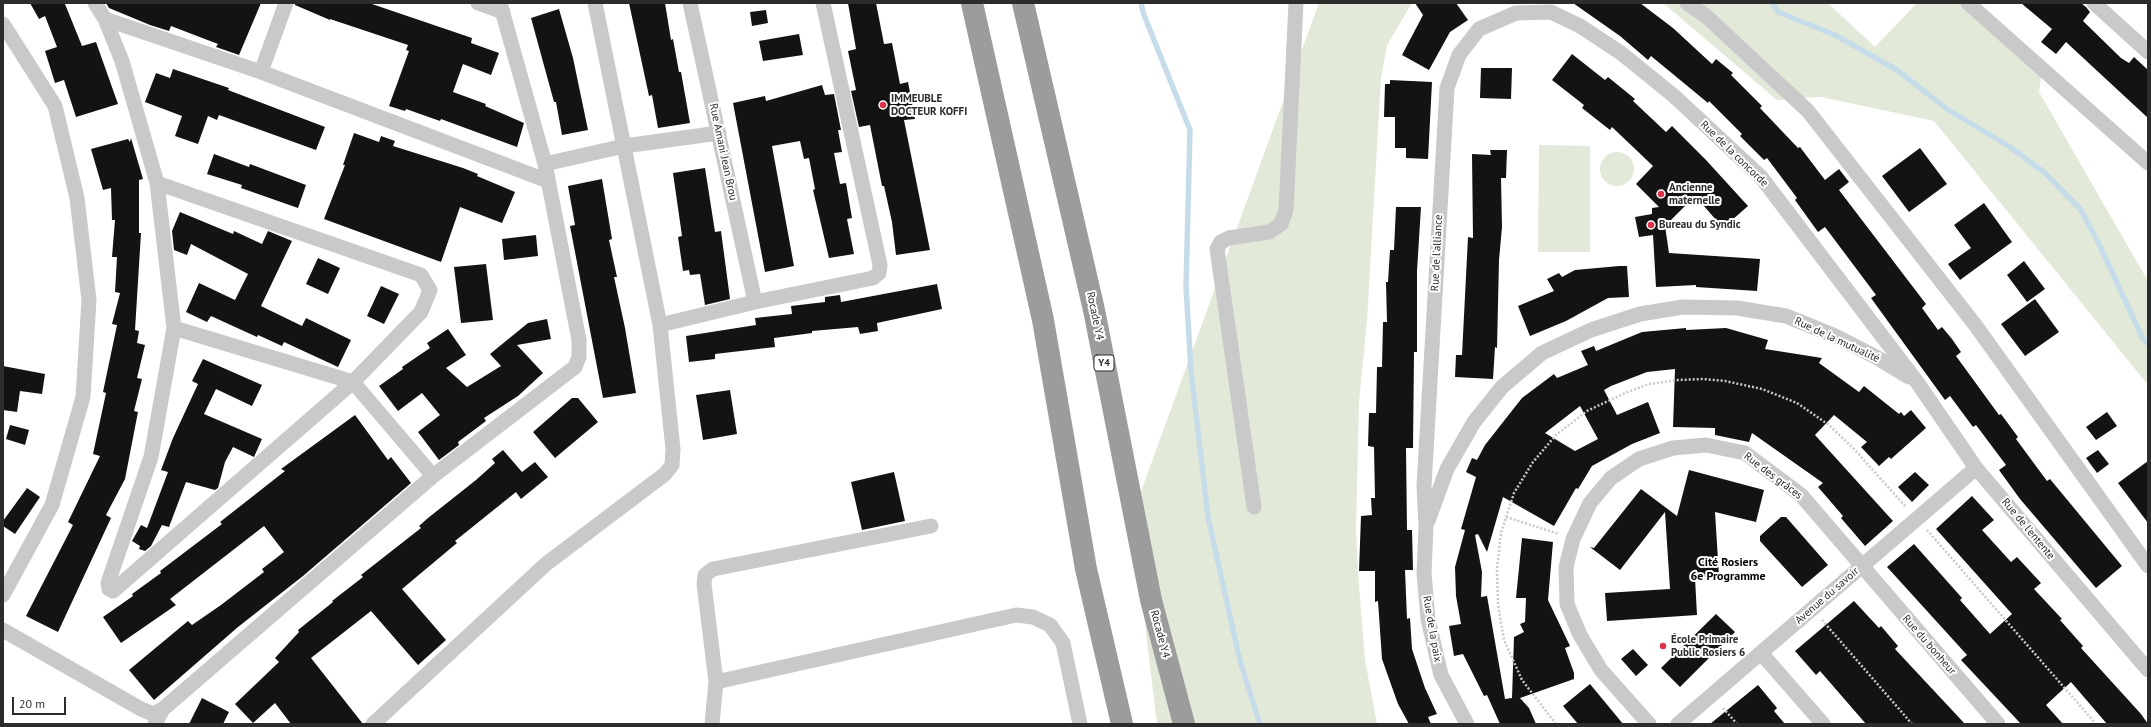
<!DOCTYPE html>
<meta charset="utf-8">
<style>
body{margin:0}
#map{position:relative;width:2151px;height:727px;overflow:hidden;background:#fff;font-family:"PT Sans",sans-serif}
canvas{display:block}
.frame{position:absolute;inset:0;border:4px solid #2c2c2c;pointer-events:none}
.scale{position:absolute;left:12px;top:697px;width:54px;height:18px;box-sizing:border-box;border:2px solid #2c2c2c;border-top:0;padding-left:5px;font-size:12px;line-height:14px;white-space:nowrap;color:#2c2c2c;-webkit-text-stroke:3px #fff;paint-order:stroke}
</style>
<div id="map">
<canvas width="2151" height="727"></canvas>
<div class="frame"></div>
<div class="scale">20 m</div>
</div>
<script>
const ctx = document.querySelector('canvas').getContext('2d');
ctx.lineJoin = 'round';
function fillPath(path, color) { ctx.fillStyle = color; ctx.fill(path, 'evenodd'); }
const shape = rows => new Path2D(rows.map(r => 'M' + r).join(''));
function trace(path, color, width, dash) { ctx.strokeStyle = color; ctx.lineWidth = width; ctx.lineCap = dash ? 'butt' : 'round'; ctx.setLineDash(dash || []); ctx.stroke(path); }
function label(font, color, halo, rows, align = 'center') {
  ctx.font = font + ' "PT Sans",sans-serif'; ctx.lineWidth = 4; ctx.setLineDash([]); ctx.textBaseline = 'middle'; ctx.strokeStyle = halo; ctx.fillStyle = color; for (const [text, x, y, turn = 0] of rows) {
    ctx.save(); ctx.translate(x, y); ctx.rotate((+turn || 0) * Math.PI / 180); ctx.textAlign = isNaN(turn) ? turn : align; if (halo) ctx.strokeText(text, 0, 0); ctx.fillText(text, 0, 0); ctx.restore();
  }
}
const green = shape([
 [1319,3,1412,3,1387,45,1381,78,1367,320,1359,402,1356,530,1358,573,1365,660,1377,724,1157,724,1132,516],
 [1663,3,1828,3,1875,47,1917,3,1979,3,2043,64,2039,92,2148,281,2148,385,1934,121,1821,97,1777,100],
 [1539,145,1590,146,1590,252,1538,252],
 '1600 169a17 17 0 1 1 34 0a17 17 0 1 1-34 0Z'
]);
const stream = shape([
 [1141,3,1144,15,1190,130,1186,286,1191,371,1208,517,1240,661,1260,724],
 [1772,3,1778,12,1835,35,1897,70,1947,109,2010,147,2045,173,2081,210,2098,242,2143,339,2148,344]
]);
const building = shape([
 [30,3,67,3,65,4,82,46,96,42,118,104,76,117,64,80,55,83,45,51,57,47,45,16,39,19],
 [106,3,261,3,239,55,216,47,218,44,171,26,169,31,150,25,109,8],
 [295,3,369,3,472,38,471,43,499,53,491,75,463,64,453,92,486,104,485,106,524,123,517,147,441,119,440,121,406,109,405,111,389,106,409,51,406,50,408,45,330,19,330,20,295,5],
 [629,3,665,3,671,40,673,39,679,72,681,72,690,123,658,128,652,95,649,96],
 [848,3,876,3,884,44,892,43,900,84,908,82,915,119,904,120,930,250,896,255,892,222,884,186,882,186,870,125,859,127,851,91,856,90,848,51,856,49],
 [1415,3,1456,3,1468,20,1450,32,1429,70,1402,55,1423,15],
 [1573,3,1640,3,1673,28,1712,64,1716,59,1733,73,1731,75,1762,106,1760,108,1798,148,1800,147,1825,180,1839,169,1849,182,1839,190,1926,304,1922,308,1938,330,1942,327,1952,339,1961,352,1956,356,1999,415,2001,414,2018,437,2016,439,2047,481,2050,479,2122,566,2096,588,2020,499,1999,470,2006,465,1976,425,1973,427,1950,396,1945,400,1871,298,1876,295,1825,227,1818,232,1795,200,1797,198,1767,158,1764,160,1740,136,1742,134,1709,101,1708,103,1651,56,1648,60,1620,36],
 [2021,3,2081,3,2086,7,2090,12,2083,21,2121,58,2129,63,2134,57,2148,70,2148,118,2066,42,2056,54,2041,42,2052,29],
 [559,9,573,58,588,130,562,135,556,102,554,102,531,18],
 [766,10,768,23,752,26,750,12],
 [799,34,803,55,763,61,759,41],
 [1572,54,1605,80,1608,77,1635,99,1633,101,1666,132,1672,126,1706,160,1748,206,1723,228,1697,198,1691,204,1689,202,1665,226,1669,253,1760,259,1757,291,1696,287,1696,285,1656,287,1653,235,1639,237,1635,217,1652,214,1652,208,1659,207,1636,184,1653,166,1612,127,1610,130,1582,108,1584,105,1552,80],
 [1481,68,1512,68,1511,99,1480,98],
 [173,69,229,88,228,90,325,127,316,150,219,115,217,120,208,116,198,144,175,136,182,116,145,102,156,73,170,78],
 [1390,80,1432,82,1428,159,1406,158,1406,148,1395,148,1395,117,1384,117,1385,84,1390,84],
 [822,85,825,95,834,94,841,130,838,130,842,152,834,153,840,184,846,183,852,218,847,219,854,254,829,258,813,190,815,189,809,158,804,159,800,141,772,146,794,266,765,272,733,103,765,96,766,101],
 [354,133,379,142,381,136,395,141,393,146,463,168,478,174,477,176,515,192,502,223,460,207,441,262,324,219,345,165,343,165],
 [131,138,143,179,139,180,139,233,141,233,135,330,139,331,137,343,145,345,137,378,142,379,134,411,138,412,125,479,106,515,111,518,58,632,26,616,73,525,68,522,100,456,93,454,106,393,103,392,117,325,112,324,120,293,115,292,117,257,112,257,115,220,112,220,111,188,103,190,91,149,128,139,130,142],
 [1920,148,1947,184,1909,212,1882,176],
 [1490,150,1507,150,1506,178,1501,178,1502,227,1499,260,1497,348,1495,347,1493,379,1455,377,1456,355,1462,355,1468,237,1473,238,1472,154,1491,155],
 [214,154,249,167,250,164,306,185,298,208,241,188,242,185,207,174],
 [705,168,715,232,721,231,730,299,705,305,700,274,690,275,689,270,683,271,678,237,682,236,673,173],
 [602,179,612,239,609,240,617,277,614,277,625,328,636,393,603,398,570,226,575,225,568,186],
 [1984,203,2012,242,1960,280,1948,264,1971,248,1954,225],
 [1396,207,1421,207,1417,271,1417,352,1414,352,1413,448,1406,448,1407,530,1412,530,1413,570,1405,570,1407,619,1410,618,1412,649,1425,688,1437,714,1428,717,1431,724,1409,724,1398,704,1382,659,1378,601,1375,602,1375,571,1359,571,1361,516,1372,515,1371,498,1375,498,1374,447,1368,446,1369,413,1376,413,1377,367,1382,367,1383,322,1387,322,1386,282,1388,282,1390,250,1394,250],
 [180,212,233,234,234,231,262,244,268,231,292,241,261,306,302,326,306,318,351,340,338,367,284,342,282,346,258,335,257,337,211,316,207,322,186,312,199,283,235,300,248,274,191,244,187,255,174,250,172,231],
 [536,235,538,256,504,260,502,239],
 [318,258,340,268,328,294,306,284],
 [2024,261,2045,289,2027,302,2007,275],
 [486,264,493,320,461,323,454,267],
 [1619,266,1627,266,1629,297,1608,298,1566,321,1530,336,1518,306,1554,291,1547,279,1559,273,1562,277,1575,270],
 [937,284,942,309,877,323,878,331,860,334,858,327,812,331,812,333,774,338,775,347,715,354,715,359,689,362,686,336,756,325,755,318,792,314,791,306,825,302,825,297,840,295,841,302],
 [381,286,399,294,384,324,367,316],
 [2035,299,2059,332,2025,356,2001,324],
 [547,319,551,339,517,345,543,373,518,396,484,418,486,421,458,442,459,445,439,460,418,432,440,415,422,393,398,411,379,386,403,369,402,367,430,348,427,343,448,329,466,355,446,368,467,387,501,366,490,354,528,323],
 [1686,328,1686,330,1726,328,1768,340,1765,349,1822,358,1819,363,1859,392,1864,386,1899,414,1901,412,1904,416,1911,410,1926,428,1891,459,1889,457,1879,466,1861,447,1867,442,1834,415,1815,435,1893,521,1865,546,1841,518,1843,516,1818,487,1823,483,1752,433,1749,442,1715,435,1715,428,1673,427,1675,369,1647,372,1611,386,1604,390,1617,415,1648,402,1660,433,1632,444,1592,466,1578,489,1576,488,1554,526,1503,497,1487,552,1478,534,1475,535,1482,572,1481,597,1487,596,1505,699,1512,698,1514,637,1524,632,1520,624,1525,622,1526,598,1516,598,1522,538,1553,542,1548,600,1570,646,1565,648,1574,673,1574,679,1520,698,1529,708,1536,724,1500,724,1487,695,1484,696,1463,654,1454,656,1449,626,1461,624,1456,596,1455,567,1465,530,1461,529,1476,477,1466,472,1472,458,1477,460,1485,445,1522,398,1554,374,1557,378,1588,365,1581,351,1594,346,1596,351,1642,332],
 [1580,406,1598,439,1575,451,1545,433],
 [203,359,262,385,252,406,216,389,204,414,262,439,254,457,233,447,225,462,218,488,215,490,186,482,169,527,162,525,151,546,145,551,139,549,140,546,132,541,141,525,147,528,168,472,161,470,173,438,198,384,192,381],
 [3,366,45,374,42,394,20,391,17,412,3,410],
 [730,390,737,434,703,440,696,395],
 [572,398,578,398,598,422,555,458,533,432],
 [2107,412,2117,426,2096,440,2086,427],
 [355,415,388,460,391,457,411,483,303,576,238,627,154,700,129,670,188,621,192,625,221,605,264,572,262,569,284,552,264,526,170,599,176,605,121,643,103,617,133,596,132,594,161,573,160,571,222,524,220,522,285,471,281,469],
 [10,425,29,430,25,445,6,439],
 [503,450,522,472,535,462,548,477,521,499,516,492,455,541,457,543,402,589,446,640,418,665,371,611,311,658,363,724,291,724,275,703,253,723,235,704,279,662,275,658,299,632,298,630,333,602,332,601,363,577,361,575,421,528,419,526,428,518,476,480,495,463,492,459],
 [2098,450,2109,464,2097,473,2086,458],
 [2148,461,2148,523,2118,483],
 [1689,470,1764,490,1756,522,1715,512,1719,576,1695,578,1697,615,1607,621,1605,593,1670,589,1665,512,1620,570,1590,547,1594,548,1641,489,1677,516],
 [894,472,905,521,862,530,851,482],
 [1915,472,1929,485,1912,502,1898,487],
 [27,488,40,497,15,534,3,526,3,521],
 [1972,496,1994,520,1982,530,2011,562,2017,557,2041,583,2034,589,2062,619,2060,620,2083,646,2081,648,2141,714,2148,724,2107,724,2071,682,2046,705,2063,724,2021,724,1961,660,1967,655,1887,567,1914,544,1962,598,1960,600,1990,634,2012,614,1936,529],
 [1781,517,1786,517,1828,565,1802,587,1760,541,1760,536],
 [1854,601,1879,628,1881,626,1898,646,1895,649,1965,724,1866,724,1820,671,1816,675,1795,651],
 [1716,614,1735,632,1680,687,1661,668],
 [1633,649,1648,665,1636,676,1621,659],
 [1590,684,1614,713,1623,724,1578,724,1563,706],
 [1758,685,1777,708,1774,711,1785,724,1710,724],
 [202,698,229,712,223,724,189,724]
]);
const path = shape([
 [1506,517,1559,534],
 [1927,530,2096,724],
 [1822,620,1912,724],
 [1723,708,1737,724],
 [1556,724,1522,680,1504,640,1498,605,1497,569,1501,533,1514,493,1533,462,1556,435,1587,411,1625,393,1649,384,1678,380,1703,379,1725,381,1762,389,1797,403,1829,425,1854,449,1906,507]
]);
const minor = shape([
 [95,3,105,19,122,61,157,183,174,328,151,457,108,583,109,589,113,591,353,382,421,312,430,290,421,275,157,183],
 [478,3,503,12],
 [690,3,755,302],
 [1687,3,1706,16,1808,111,1976,326,2148,566],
 [1968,3,2148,163],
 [2094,3,2148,52],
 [105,19,261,72,548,181],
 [3,24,55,106,77,198,89,300,83,397,52,505,3,595],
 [261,72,286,3],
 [545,164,624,146,719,133],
 [660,325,755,302,873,278,879,273,880,265,823,3],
 [174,328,353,382,433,476],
 [1254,507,1217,249,1221,242,1229,238,1269,232,1281,224,1286,210,1296,3],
 [1428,521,1447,469,1474,422,1502,387,1542,353,1591,330,1640,314,1683,307,1737,308,1786,316,1833,335,1876,357,1909,377],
 [3,630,141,709,153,714,163,709],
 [1761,653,1823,724],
 [716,682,1016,615,1033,617,1050,625,1063,643,1080,724],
 [155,724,163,709,433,476,575,367,579,357,579,340,545,164,500,3],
 [373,724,546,564,665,474,672,465,673,449,660,325,595,3],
 [712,724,716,682,704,584,705,575,713,569,931,526],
 [1467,724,1441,675,1428,619,1424,573,1426,527,1424,486,1447,88,1459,55,1479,29,1516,13,1551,12,1580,26,1621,53,1674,96,1761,177,1917,382,1976,468,2148,670],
 [1649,724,1601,670,1580,635,1567,604,1566,567,1573,539,1590,503,1611,478,1639,459,1673,448,1706,445,1745,453,1801,495,1998,724],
 [1678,724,1976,468]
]);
const trunk = shape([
 [972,3,1043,320,1086,569,1122,724],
 [1023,3,1094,310,1151,600,1184,724]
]);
const markers = [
 [883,105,4,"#dd3349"],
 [1661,194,4,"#dd3349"],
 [1651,225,4,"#dd3349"],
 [1663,646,4,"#dd3349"]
];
const shields = [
 [1104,363,20]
];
const shieldNames = [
 ["Y4",1104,363]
];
const poiNames = [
 ["IMMEUBLE",891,99],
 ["DOCTEUR KOFFI",891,112],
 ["Ancienne",1669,188],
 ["maternelle",1669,201],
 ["Bureau du Syndic",1659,225],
 ["École Primaire",1671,640],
 ["Public Rosiers 6",1671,653]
];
const streetNames = [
 ["Rue Amani Jean Brou",723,152,78],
 ["Rue de la concorde",1734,154,44],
 ["Rue de l'alliance",1437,253,-87],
 ["Rocade Y4",1095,316,78],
 ["Rue de la mutualité",1837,340,25],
 ["Rue des grâces",1773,476,37],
 ["Rue de l'entente",2028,529,50],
 ["Avenue du savoir",1827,596,-41],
 ["Rue de la paix",1432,629,80],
 ["Rocade Y4",1160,634,75],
 ["Rue du bonheur",1929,645,49]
];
const neighbourhoodNames = [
 ["Cité Rosiers",1728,563],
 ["6e Programme",1728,577]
];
fillPath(green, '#e3e9d9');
trace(stream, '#c6dde9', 5.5);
fillPath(building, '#131313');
trace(path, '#c9c9c9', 2.5, [2, 2]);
trace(minor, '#c9c9c9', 15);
trace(trunk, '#9c9c9c', 22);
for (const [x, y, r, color] of markers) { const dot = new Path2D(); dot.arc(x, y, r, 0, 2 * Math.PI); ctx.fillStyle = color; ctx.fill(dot); trace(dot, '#fff', 1.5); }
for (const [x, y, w] of shields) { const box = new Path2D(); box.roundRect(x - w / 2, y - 8, w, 16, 3); ctx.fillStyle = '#fff'; ctx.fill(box); trace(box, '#2c2c2c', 1); }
label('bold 10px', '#2c2c2c', null, shieldNames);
label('bold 11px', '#2c2c2c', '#fff', poiNames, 'left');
label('11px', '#2c2c2c', '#fff', streetNames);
label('bold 12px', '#000', '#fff', neighbourhoodNames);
</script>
